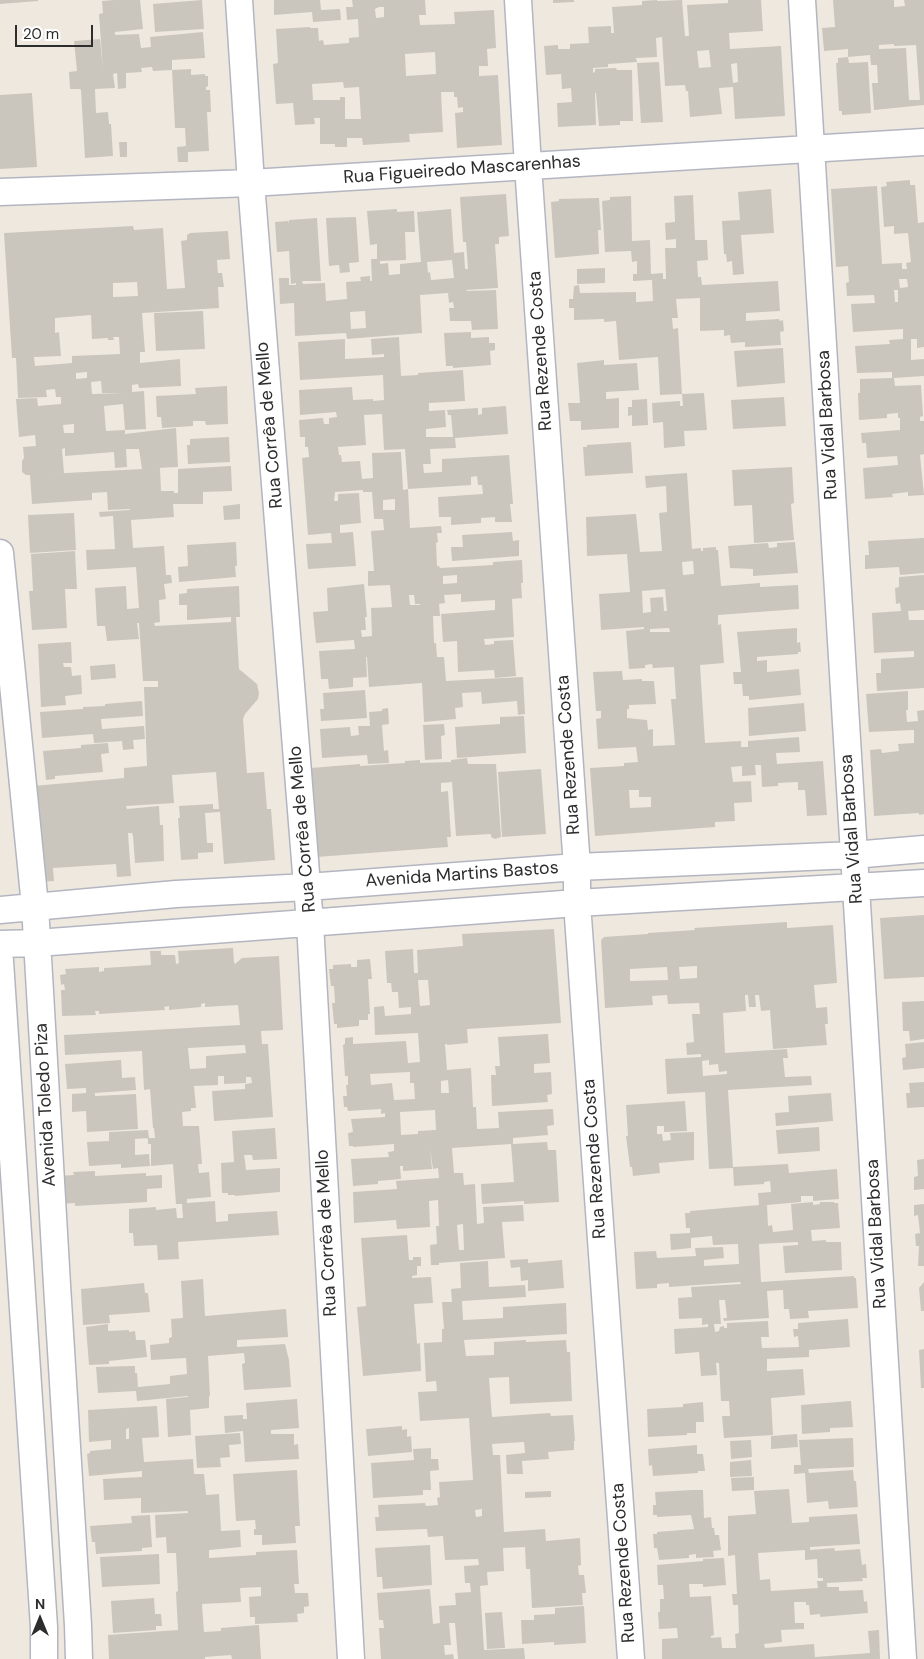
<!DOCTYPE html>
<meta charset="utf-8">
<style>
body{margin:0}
#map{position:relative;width:924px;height:1659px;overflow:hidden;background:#efe8df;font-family:"DM Sans",sans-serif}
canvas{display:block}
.north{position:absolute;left:15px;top:1594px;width:50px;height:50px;-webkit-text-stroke:4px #fff;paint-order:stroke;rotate:0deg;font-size:14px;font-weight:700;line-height:20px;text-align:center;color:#2d2d2d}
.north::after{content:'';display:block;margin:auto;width:18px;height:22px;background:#2d2d2d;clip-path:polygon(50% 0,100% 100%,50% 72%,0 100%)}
.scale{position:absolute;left:15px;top:25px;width:78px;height:22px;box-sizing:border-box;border:2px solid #2d2d2d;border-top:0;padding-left:6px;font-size:15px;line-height:18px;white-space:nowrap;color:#2d2d2d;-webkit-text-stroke:4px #fff;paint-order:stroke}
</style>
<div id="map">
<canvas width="924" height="1659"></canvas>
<div class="north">N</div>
<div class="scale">20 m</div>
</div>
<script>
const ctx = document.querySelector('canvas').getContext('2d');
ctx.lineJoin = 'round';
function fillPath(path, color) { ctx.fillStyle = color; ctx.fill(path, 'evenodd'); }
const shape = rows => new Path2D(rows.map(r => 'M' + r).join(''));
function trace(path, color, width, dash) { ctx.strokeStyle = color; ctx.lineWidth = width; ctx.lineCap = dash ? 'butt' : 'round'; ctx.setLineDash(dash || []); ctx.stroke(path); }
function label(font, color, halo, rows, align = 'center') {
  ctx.font = font + ' "DM Sans",sans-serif'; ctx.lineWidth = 5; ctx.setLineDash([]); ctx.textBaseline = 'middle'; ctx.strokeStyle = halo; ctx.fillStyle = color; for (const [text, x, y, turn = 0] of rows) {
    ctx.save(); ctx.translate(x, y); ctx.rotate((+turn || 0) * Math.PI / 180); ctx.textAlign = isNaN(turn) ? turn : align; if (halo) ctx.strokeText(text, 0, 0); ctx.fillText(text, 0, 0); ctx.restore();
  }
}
const building = shape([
 [0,0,38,0,38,1,0,4],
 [114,0,140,0,143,29,115,32,115,35,139,34,141,48,151,47,150,37,203,32,205,58,172,60,172,70,153,71,152,67,141,68,142,72,126,73,126,88,118,89,117,73,113,74,115,88,95,89,96,113,108,112,109,124,111,124,113,156,85,158,81,90,80,89,70,89,69,72,77,71,74,41,100,39,103,70,99,14,103,13,102,1],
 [202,0,204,29,155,32,153,4],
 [274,0,320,0,321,10,340,9,341,20,313,22,312,12,274,15],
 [352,0,425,0,426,15,419,15,420,25,455,24,454,12,494,10,496,48,487,49,488,66,479,66,479,76,498,75,502,145,457,148,455,113,463,112,463,107,458,108,457,97,454,97,454,92,441,92,443,132,409,134,410,142,363,145,362,138,347,138,347,147,335,147,335,144,320,144,320,118,314,118,315,124,295,125,293,103,276,104,273,64,278,63,276,29,310,27,310,28,318,28,319,41,323,40,324,45,349,43,349,38,359,37,358,19,347,20,346,7,353,7],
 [379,7,384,7,384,17,376,18,375,9],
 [435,52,436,74,406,76,405,54],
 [343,82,344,88,359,87,361,119,345,119,345,97,340,97,340,100,313,100,312,84],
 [553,0,574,0,574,2,553,3],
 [657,0,657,1,682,0,685,36,689,36,687,5,728,3,728,0,761,0,763,31,729,33,730,49,781,46,785,116,735,119,733,87,719,88,722,114,690,117,688,91,686,91,685,85,665,86,662,37,656,38,657,57,636,58,637,62,608,64,608,67,593,68,593,73,595,72,595,69,616,68,617,70,632,70,633,121,620,121,620,125,599,126,596,93,595,93,596,125,558,127,557,103,572,102,571,88,562,89,561,74,546,75,544,46,558,45,558,49,570,49,570,44,589,43,588,27,611,26,611,33,614,33,612,7,642,5,642,1],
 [709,50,711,67,699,68,697,51],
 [737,63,738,82,733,83,731,64],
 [833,0,894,0,894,7,905,6,904,0,924,0,924,105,874,110,872,83,878,83,877,65,871,65,870,55,848,57,848,49,824,51,822,28,835,27],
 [894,44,894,46,916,45,920,100,909,100,906,48,879,49,879,45],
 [848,57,849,63,868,62,871,113,842,115,842,111,839,111,836,63,838,63,838,58],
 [659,62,663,122,641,123,637,63],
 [191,69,191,75,205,74,205,76,208,76,208,86,206,87,206,90,210,90,211,112,207,112,209,151,188,152,188,162,178,162,177,147,186,146,185,128,175,128,172,70],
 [32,93,37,167,0,169,0,95],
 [119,142,127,142,127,157,120,157],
 [910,180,910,185,915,185,918,223,924,222,924,347,917,348,917,339,911,339,911,360,924,359,924,376,894,378,895,386,921,385,923,416,920,417,920,421,924,421,924,454,920,455,924,495,908,496,908,492,892,494,893,497,865,499,863,468,898,465,897,456,867,458,866,443,862,443,861,433,900,430,900,418,898,418,898,413,887,414,887,418,859,420,858,393,860,393,860,379,892,378,892,372,857,373,855,346,890,344,889,340,903,339,903,329,853,332,851,304,875,303,874,295,847,296,846,283,849,282,848,266,836,267,831,189,877,186,882,264,902,263,902,269,907,269,906,263,911,262,908,233,894,234,894,226,884,227,881,187,887,186,886,182],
 [899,279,907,279,908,287,900,288],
 [894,290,898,290,898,302,895,302],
 [771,189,774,233,741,235,744,274,733,275,732,261,727,262,726,254,724,254,722,221,740,220,738,192],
 [506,194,509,236,499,237,499,244,495,244,498,288,466,290,467,291,496,290,498,329,472,330,471,321,450,321,449,308,454,308,453,302,449,303,448,293,420,295,422,333,347,339,346,333,295,336,294,303,280,304,279,278,289,278,289,285,296,285,296,283,291,284,289,251,277,252,275,222,288,221,289,223,289,220,317,218,321,281,302,281,303,284,325,283,326,301,347,299,346,282,361,281,360,277,370,276,370,281,372,281,371,259,377,259,377,244,370,245,367,211,397,209,397,212,414,211,415,232,405,232,406,260,380,261,380,264,388,263,389,275,400,274,400,264,421,262,417,212,451,209,454,253,464,252,465,269,468,269,466,242,463,242,460,197],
 [452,260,454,278,431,280,430,272,428,273,427,262],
 [365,311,366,328,351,329,350,312],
 [693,195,695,240,707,240,708,260,697,261,698,277,701,277,702,285,778,281,780,311,746,313,746,321,779,319,780,321,783,320,784,331,780,332,781,345,745,347,745,342,731,343,730,335,724,336,724,330,700,331,700,298,676,299,678,318,672,318,673,329,678,328,682,394,704,393,707,430,684,431,685,446,664,448,663,422,653,423,652,403,680,401,680,406,683,406,682,394,660,395,658,357,619,360,616,321,604,322,604,319,574,320,574,308,569,308,569,299,573,299,574,286,579,285,580,293,636,292,636,302,653,301,652,280,633,281,633,274,637,274,637,261,632,262,631,251,605,252,602,201,610,200,610,197,631,196,632,241,650,240,651,274,663,273,663,279,666,279,665,248,676,248,676,239,666,240,665,223,675,222,674,196],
 [599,198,601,230,598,230,599,254,555,258,551,202,559,201,559,199],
 [356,217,359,262,349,263,350,272,340,273,339,265,329,266,326,218],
 [133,226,134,230,163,228,167,289,185,288,181,241,187,240,187,235,190,233,228,231,230,259,217,260,218,273,222,273,224,287,218,287,219,308,142,313,145,352,140,352,140,363,180,359,181,386,139,388,138,384,132,385,132,392,144,391,146,429,125,430,125,434,176,428,178,467,157,468,160,468,161,491,174,491,174,493,178,493,178,469,231,466,232,491,203,492,203,504,173,504,174,517,131,520,133,548,164,546,166,575,171,575,172,583,164,584,166,599,159,600,160,622,154,623,155,626,231,622,231,617,187,620,187,605,179,605,179,594,187,593,187,589,239,586,240,617,236,617,239,669,257,684,259,693,258,699,245,714,243,719,247,773,264,772,267,809,271,809,275,860,224,864,220,812,205,813,207,843,213,843,213,852,198,853,198,859,181,860,178,818,180,818,179,806,213,804,213,809,219,809,216,772,172,775,174,803,126,806,127,809,159,806,160,825,163,825,164,861,135,863,133,836,132,833,128,833,131,876,117,877,116,864,53,868,54,881,39,882,33,786,124,778,124,768,147,766,144,687,158,687,158,681,143,681,139,623,137,623,139,639,107,641,105,626,97,626,95,588,126,586,127,609,139,608,136,567,87,570,86,550,115,549,113,516,100,517,99,512,130,510,130,509,108,510,107,492,92,493,92,500,32,504,30,475,26,475,22,472,22,461,24,458,23,447,36,446,35,435,19,437,16,399,37,398,38,406,61,404,61,397,56,397,55,389,46,390,47,397,18,398,16,358,12,358,4,233],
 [137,282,138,296,113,297,113,283],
 [91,315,92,339,108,338,108,340,114,340,113,337,119,337,120,354,72,356,72,363,35,366,34,357,61,356,59,332,55,333,55,318],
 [87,372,87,378,76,379,76,373],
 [101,381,102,393,123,393,92,394,91,382],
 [123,404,125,430,106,431,104,406],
 [74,424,74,433,64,433,63,425],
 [65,448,65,456,114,452,115,468,127,467,126,449,139,449,142,469,47,474,64,473,62,449],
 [605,268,605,283,577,284,577,269],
 [203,311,205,349,156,351,154,313],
 [471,332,471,338,489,337,489,343,495,343,495,350,490,351,491,365,453,368,453,366,446,366,444,333],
 [399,337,401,376,418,375,418,373,463,370,465,401,429,403,429,411,445,410,446,427,426,429,426,437,453,437,451,415,448,415,447,410,478,408,478,415,482,414,482,408,506,406,508,434,455,438,456,448,430,449,431,464,423,464,424,473,442,472,442,459,509,455,513,504,510,504,512,522,495,522,495,517,481,518,481,523,451,525,451,517,439,517,438,497,483,494,482,485,478,485,477,476,471,477,471,485,408,489,405,449,384,450,382,414,364,415,366,445,338,447,339,455,341,455,342,462,360,461,362,479,373,478,372,453,401,452,403,490,408,489,410,528,441,526,442,533,437,533,438,542,436,543,437,566,439,566,440,568,493,565,493,562,522,560,523,583,521,583,522,598,512,599,514,637,484,639,485,645,494,644,494,641,513,640,516,676,495,678,494,670,458,672,457,641,443,642,441,614,495,610,495,600,461,602,461,594,444,595,445,603,439,604,440,616,433,616,434,643,436,643,437,657,444,657,446,681,523,677,525,714,518,715,517,701,482,704,481,692,462,693,463,707,455,708,456,719,424,722,422,683,369,687,367,657,366,657,367,677,353,678,353,687,329,689,328,679,321,679,319,651,355,649,354,640,316,643,313,612,328,611,327,588,364,584,367,617,365,617,366,630,361,630,362,637,372,636,371,608,392,607,390,585,368,586,368,571,374,571,371,531,384,530,383,519,374,519,372,492,363,492,363,490,335,492,334,501,338,501,338,494,359,493,361,523,340,525,340,533,353,532,356,566,308,569,306,544,332,543,331,533,308,535,302,458,309,457,308,447,305,447,305,437,300,437,299,420,323,418,324,424,329,424,329,418,337,417,336,412,300,415,299,390,352,387,353,400,373,399,373,401,384,400,383,375,300,380,298,342,345,339,345,359,384,357,384,354,372,355,371,339],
 [395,499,395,510,383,510,383,500],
 [457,575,457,583,443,584,443,576],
 [409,595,414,595,415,604,420,604,420,605,410,605],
 [783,348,785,383,737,387,734,351],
 [604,360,604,365,637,363,639,390,606,392,606,399,619,398,619,428,581,430,581,421,570,421,568,403,580,403,577,363],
 [227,386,228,424,206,425,205,421,193,421,193,426,162,428,161,417,157,417,156,396,196,394,195,388],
 [784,397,786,426,733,429,731,400],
 [647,399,648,425,632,426,632,415,628,416,628,407,632,407,632,400],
 [229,437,230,462,188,464,187,445,190,445,190,439],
 [631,442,633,473,585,476,583,447,587,447,587,445],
 [792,467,794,503,791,504,794,540,754,543,752,505,734,506,732,470],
 [687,473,692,549,701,548,701,551,703,551,703,548,716,547,716,550,718,550,721,586,760,583,760,587,798,585,799,609,718,615,718,625,721,624,724,663,700,665,705,743,741,741,741,747,748,747,748,741,799,737,800,752,776,753,777,764,823,761,827,815,807,816,805,790,798,790,798,782,778,783,778,786,762,787,761,765,755,765,756,775,742,776,742,766,731,767,733,782,751,781,752,802,734,803,735,821,715,822,715,827,595,836,590,768,624,766,624,763,638,762,636,747,598,749,596,719,601,718,601,711,596,711,593,672,622,671,623,680,642,679,642,681,654,681,656,704,629,705,629,709,627,709,627,718,647,720,648,730,653,729,653,746,675,745,671,699,676,699,674,667,653,668,652,664,645,665,645,668,629,669,626,631,644,629,644,627,601,630,599,594,630,592,627,554,587,556,586,517,636,514,640,552,662,551,659,513,667,512,666,486,646,488,645,476],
 [693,561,694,574,683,575,682,562],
 [665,589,667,611,664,611,663,597,650,598,651,612,643,613,642,591],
 [669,628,670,632,650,632,650,629],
 [629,790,639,790,639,797,651,797,651,807,630,808],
 [240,504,240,519,224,520,223,506],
 [74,513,76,550,30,553,28,515],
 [512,532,513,541,519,540,519,556,452,561,451,547,463,547,462,535],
 [924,538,924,573,900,575,899,567,865,569,865,555,869,555,868,541],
 [236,542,237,566,235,566,236,577,179,582,178,567,188,566,187,545],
 [795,542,798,573,753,576,753,569,730,568,728,546,768,543,769,548,777,547,777,543],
 [75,551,77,589,65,589,67,628,32,630,29,591,33,591,31,554],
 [924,575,924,610,908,611,909,620,924,620,924,688,877,691,876,673,881,673,881,659,914,657,914,651,874,653,872,613,901,611,900,603,896,604,895,588,899,587,899,577],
 [797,628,797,643,800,642,801,652,798,652,798,654,757,657,757,661,767,660,767,672,799,669,801,695,749,700,749,696,743,696,742,684,734,684,733,672,741,672,737,632],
 [71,642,72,663,63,663,64,667,71,667,72,676,81,675,82,694,65,696,66,705,41,707,38,644],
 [115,664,116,678,91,680,90,666],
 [365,690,367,718,321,721,320,709,324,709,323,693],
 [908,691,908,710,906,710,907,722,918,721,917,711,924,710,924,814,919,815,919,813,874,816,870,750,881,749,882,753,899,751,898,744,914,743,914,730,869,732,866,694],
 [142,701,143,716,101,719,102,729,144,726,145,739,133,740,134,749,123,750,122,741,94,743,93,734,42,738,40,712,83,709,83,707,105,706,105,704],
 [804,703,806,731,749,736,748,708],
 [388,708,389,724,382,725,384,751,388,750,389,763,368,764,367,755,322,758,320,729,350,727,351,736,359,735,358,726,370,726,369,712,382,711,382,709],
 [524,716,526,753,457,758,455,727,500,724,500,717],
 [444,724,445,735,441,736,442,759,425,760,423,725],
 [108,743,109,753,101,754,103,772,55,776,55,779,46,780,43,751,81,748,81,745],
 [467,758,468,764,496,764,501,837,495,839,491,837,491,834,456,836,452,782,441,783,441,792,448,791,451,837,447,837,448,847,317,857,311,768,360,764,360,766,405,763,405,761,420,760,420,763,451,762,451,760],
 [541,769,546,834,502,837,498,772],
 [924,915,924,977,884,979,880,918],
 [787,922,787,928,833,925,837,983,814,985,816,1008,827,1007,828,1024,825,1024,827,1045,773,1049,770,1010,761,1011,759,995,755,995,756,1007,749,1007,748,995,745,995,746,1011,723,1013,725,1053,787,1049,788,1058,783,1058,785,1077,811,1076,812,1085,728,1090,733,1167,788,1164,789,1173,837,1169,839,1199,813,1201,813,1196,801,1196,801,1202,767,1205,768,1226,772,1225,773,1232,793,1230,791,1204,813,1202,813,1205,820,1204,820,1202,834,1202,834,1203,838,1203,840,1228,811,1230,812,1241,826,1240,826,1242,841,1242,842,1270,785,1273,783,1246,798,1245,798,1242,759,1244,761,1282,854,1276,854,1278,856,1278,858,1308,808,1311,809,1318,790,1319,789,1309,784,1309,783,1290,767,1291,769,1318,724,1321,723,1318,727,1318,725,1300,719,1300,721,1324,714,1324,715,1332,719,1331,720,1327,724,1326,724,1328,727,1328,727,1323,768,1321,769,1337,761,1337,762,1348,799,1347,798,1336,794,1337,793,1329,798,1329,798,1323,848,1319,850,1347,809,1350,809,1357,767,1359,767,1371,803,1369,805,1395,771,1398,773,1435,724,1438,722,1416,730,1416,729,1401,721,1401,719,1363,716,1363,717,1375,701,1376,699,1352,675,1354,674,1329,708,1327,708,1324,702,1325,702,1318,679,1319,678,1298,692,1297,691,1287,741,1284,740,1282,669,1287,669,1283,657,1284,657,1288,636,1289,634,1252,656,1251,657,1258,696,1256,695,1248,723,1247,724,1258,704,1260,704,1266,739,1264,738,1244,713,1245,712,1236,691,1238,691,1248,671,1250,670,1234,690,1233,690,1228,686,1228,685,1213,690,1213,690,1211,759,1205,758,1193,771,1192,770,1181,764,1182,764,1184,734,1186,733,1168,709,1169,705,1092,667,1094,665,1059,701,1057,701,1054,687,1055,686,1043,694,1042,692,1014,700,1014,699,1003,668,1004,667,995,652,996,653,1005,605,1008,601,940,604,937,648,934,648,933,695,930,694,928],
 [697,966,697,978,680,979,679,967],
 [667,967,668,980,630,981,630,969],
 [709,1060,709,1065,718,1064,719,1072,727,1071,727,1074,703,1076,702,1061],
 [554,929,561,1023,467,1029,468,1043,447,1045,447,1044,445,1044,447,1070,471,1068,473,1107,476,1107,477,1129,499,1128,498,1112,553,1109,554,1125,547,1126,548,1135,513,1138,513,1144,547,1142,548,1150,556,1150,559,1202,524,1204,524,1201,482,1204,481,1184,514,1182,511,1144,452,1148,454,1173,463,1173,464,1185,475,1184,477,1224,484,1223,483,1207,523,1205,524,1221,502,1222,505,1258,439,1263,439,1265,431,1265,430,1245,437,1244,436,1226,439,1226,438,1200,429,1201,430,1227,397,1229,396,1220,354,1223,353,1192,397,1189,396,1181,439,1178,438,1168,433,1169,430,1149,432,1169,403,1171,403,1166,400,1166,401,1179,378,1181,378,1184,353,1186,351,1159,389,1157,388,1152,394,1151,394,1144,353,1147,353,1146,349,1146,348,1133,353,1132,351,1119,385,1117,385,1113,381,1114,381,1109,348,1111,347,1107,344,1107,343,1096,347,1096,346,1085,348,1085,348,1076,345,1076,343,1045,345,1044,345,1038,353,1037,353,1044,406,1041,408,1063,420,1062,418,1033,375,1035,374,1007,384,1006,385,1016,411,1014,411,1007,399,1008,398,992,392,992,391,983,387,983,385,951,413,949,414,973,418,973,417,950,463,946,462,934],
 [418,980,428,980,430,1005,420,1006],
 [410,1072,410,1083,414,1083,415,1099,394,1100,392,1083,371,1085,370,1074],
 [448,1080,449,1093,441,1093,441,1081],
 [435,1110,436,1130,418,1131,418,1134,401,1135,400,1112],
 [463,1224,464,1250,459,1250,457,1225],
 [233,948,234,962,235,964,242,958,279,956,283,1030,261,1031,262,1044,268,1044,273,1117,214,1121,212,1091,245,1089,245,1084,252,1083,251,1077,246,1077,246,1083,224,1084,224,1076,218,1076,218,1085,194,1086,196,1108,191,1108,191,1111,182,1112,183,1126,199,1126,202,1164,198,1164,199,1173,209,1172,211,1197,187,1199,187,1203,215,1201,216,1222,228,1221,228,1214,277,1211,279,1235,178,1242,179,1259,158,1260,157,1245,134,1246,133,1233,129,1233,129,1209,156,1207,156,1210,176,1208,177,1218,183,1218,182,1204,176,1204,173,1164,151,1166,151,1144,148,1144,148,1138,155,1138,154,1128,153,1128,150,1089,144,1090,142,1051,65,1055,64,1035,240,1025,238,1005,205,1007,205,1003,201,1004,201,1007,169,1010,169,1006,164,1007,165,1010,99,1014,99,1011,95,1011,96,1015,62,1016,61,990,65,990,64,984,61,985,60,975,66,974,65,969,99,967,99,972,104,971,104,968,151,965,150,951,161,951,161,955,175,955,176,964,179,963,178,951],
 [245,1045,246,1053,206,1056,206,1068,190,1069,188,1048],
 [370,959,372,979,368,979,370,1014,368,1014,368,1020,359,1020,359,1026,337,1028,337,1024,334,1024,332,1003,335,1003,334,986,331,986,329,969,333,969,333,965,351,964,351,967,357,967,357,960],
 [924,1001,924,1039,910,1041,909,1031,903,1031,902,1002],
 [548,1034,550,1063,534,1064,534,1073,551,1072,552,1094,547,1095,548,1102,492,1106,491,1075,496,1075,495,1066,500,1066,498,1037],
 [924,1042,924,1068,903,1070,902,1058,906,1057,905,1044],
 [121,1060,122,1078,135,1077,136,1090,95,1093,95,1096,136,1094,138,1129,87,1132,86,1111,72,1112,72,1094,86,1093,86,1088,67,1089,65,1064],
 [924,1082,924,1107,907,1108,906,1093,910,1093,909,1083],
 [831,1093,833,1121,776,1126,775,1113,789,1112,788,1096],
 [685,1101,687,1131,664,1132,664,1126,657,1126,657,1134,662,1134,663,1141,671,1140,670,1133,694,1132,694,1160,659,1163,660,1173,633,1176,632,1167,630,1167,626,1136,628,1136,626,1105],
 [819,1127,820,1151,778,1154,776,1130],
 [275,1128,277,1159,253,1160,252,1155,244,1155,245,1161,246,1170,280,1168,280,1192,235,1196,235,1195,228,1195,228,1193,222,1193,221,1163,234,1162,232,1131],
 [148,1130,149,1138,135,1139,135,1155,149,1154,150,1166,121,1168,121,1164,89,1166,87,1142,109,1141,109,1132],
 [924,1159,924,1189,914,1190,914,1177,918,1176,917,1160],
 [95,1171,95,1176,146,1173,146,1176,162,1175,162,1188,147,1189,147,1202,75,1206,75,1203,59,1204,58,1176,74,1175,73,1172],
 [924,1204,924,1266,918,1266,919,1246,916,1246,915,1234,920,1233,918,1215,914,1216,914,1205],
 [407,1235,409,1260,413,1260,413,1257,421,1257,421,1266,417,1266,417,1275,412,1276,412,1278,431,1277,433,1303,414,1304,417,1344,420,1343,421,1371,363,1376,357,1307,366,1306,361,1238],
 [528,1259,528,1263,562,1260,564,1288,528,1291,528,1280,521,1281,520,1267,511,1268,510,1260],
 [488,1261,489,1287,525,1285,526,1297,462,1301,463,1320,503,1318,503,1307,566,1303,567,1334,464,1340,466,1356,494,1355,494,1342,526,1340,526,1342,566,1340,567,1352,570,1352,572,1401,510,1404,509,1377,489,1378,492,1417,550,1413,551,1416,573,1415,575,1441,574,1441,574,1450,548,1452,549,1459,522,1461,523,1474,507,1474,506,1455,525,1453,524,1442,492,1444,493,1455,500,1455,504,1532,545,1529,546,1541,580,1538,581,1565,578,1566,579,1575,584,1575,586,1593,582,1593,583,1605,532,1608,530,1569,526,1569,525,1547,503,1548,504,1571,487,1572,488,1585,480,1586,484,1650,524,1648,525,1659,458,1659,455,1623,449,1623,451,1645,444,1645,445,1655,453,1654,454,1659,381,1659,379,1628,384,1628,383,1620,379,1620,377,1593,430,1589,433,1624,440,1623,439,1606,456,1605,455,1593,471,1592,470,1583,465,1583,464,1566,479,1565,478,1559,445,1560,443,1536,428,1537,427,1529,376,1531,375,1517,379,1517,378,1505,425,1503,426,1506,438,1505,437,1498,440,1497,439,1482,473,1480,469,1418,420,1421,418,1392,437,1391,436,1381,426,1382,424,1343,442,1342,442,1329,444,1329,442,1302,452,1302,451,1289,461,1288,460,1263],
 [482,1509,482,1516,476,1517,475,1510],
 [203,1279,205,1316,286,1309,288,1337,237,1340,237,1347,285,1344,289,1360,291,1387,244,1390,242,1364,245,1363,244,1353,208,1356,210,1396,209,1396,209,1408,190,1410,191,1435,168,1437,166,1399,188,1397,188,1396,137,1401,136,1391,98,1393,96,1367,135,1366,135,1373,137,1373,138,1387,170,1384,170,1376,187,1374,186,1358,151,1360,150,1345,169,1343,169,1338,172,1337,171,1319,183,1318,181,1281],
 [924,1282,924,1311,921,1311,919,1288],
 [144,1283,145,1293,148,1293,150,1312,109,1315,110,1323,83,1325,81,1289],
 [108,1324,108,1331,129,1330,129,1332,135,1331,136,1340,145,1340,147,1357,109,1361,109,1364,89,1365,86,1327],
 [924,1349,924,1388,921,1388,919,1350],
 [297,1399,299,1428,271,1430,271,1434,294,1434,294,1445,298,1444,299,1459,245,1462,243,1431,225,1433,224,1416,243,1415,243,1419,247,1419,246,1403],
 [851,1401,853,1427,830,1428,830,1432,802,1434,801,1405],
 [703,1402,704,1422,696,1422,696,1433,687,1433,687,1435,648,1437,647,1409,683,1407,683,1404],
 [157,1406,159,1437,142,1438,144,1462,193,1459,194,1474,204,1474,206,1495,219,1494,221,1531,240,1530,241,1547,209,1550,209,1558,256,1555,256,1552,297,1550,299,1584,294,1584,295,1593,308,1593,309,1606,304,1607,304,1613,297,1614,298,1622,255,1624,255,1617,250,1617,249,1597,261,1596,261,1587,240,1588,241,1602,202,1604,204,1632,221,1631,221,1628,259,1625,261,1659,232,1659,231,1655,205,1657,205,1659,109,1659,108,1635,178,1630,176,1592,178,1591,176,1553,167,1553,166,1537,156,1538,155,1515,188,1513,188,1511,141,1513,141,1498,104,1500,103,1479,142,1477,142,1471,89,1476,87,1454,90,1453,90,1451,111,1449,111,1440,89,1442,88,1410],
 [129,1428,129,1439,126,1439,126,1429],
 [402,1426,402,1430,407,1429,407,1437,411,1436,412,1452,368,1456,366,1429],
 [240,1433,241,1444,229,1445,230,1457,220,1458,221,1467,197,1468,195,1436],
 [797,1434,798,1447,771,1449,771,1436],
 [853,1438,854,1467,808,1469,809,1473,853,1470,854,1481,856,1481,858,1507,829,1509,828,1501,807,1503,805,1473,794,1474,794,1465,801,1465,799,1440],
 [751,1440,752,1457,731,1459,730,1441],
 [697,1445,697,1454,703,1454,705,1471,698,1471,698,1473,653,1476,652,1465,649,1466,648,1449],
 [431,1448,431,1459,438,1459,439,1470,430,1471,431,1490,423,1490,423,1495,373,1498,371,1463,414,1460,413,1449],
 [751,1460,752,1476,730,1477,730,1462],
 [297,1470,300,1526,295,1526,296,1543,262,1545,262,1535,254,1535,254,1529,256,1529,255,1520,236,1521,233,1474],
 [754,1477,754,1490,732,1491,731,1478],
 [789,1489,792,1523,809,1522,809,1517,857,1514,860,1544,810,1547,810,1550,834,1548,835,1551,860,1549,862,1565,866,1564,867,1578,862,1578,863,1581,827,1583,827,1587,839,1587,839,1591,863,1590,864,1602,867,1601,868,1613,820,1617,820,1614,810,1615,809,1605,806,1605,806,1602,794,1602,795,1623,804,1623,804,1629,781,1630,782,1642,764,1644,765,1648,814,1644,815,1657,870,1653,868,1631,879,1630,880,1659,662,1659,662,1639,678,1638,677,1628,659,1629,658,1612,660,1612,660,1599,664,1599,663,1585,658,1585,657,1565,703,1561,703,1559,724,1558,726,1585,703,1587,703,1584,689,1584,690,1597,711,1596,714,1635,711,1636,711,1638,721,1637,722,1648,736,1648,735,1634,739,1633,738,1605,733,1605,732,1594,737,1594,735,1555,728,1556,728,1516,756,1514,754,1491],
 [805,1550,805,1560,817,1559,818,1578,823,1578,823,1581,817,1581,818,1588,771,1591,770,1579,760,1580,758,1553],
 [693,1490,703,1490,704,1518,711,1517,712,1528,714,1528,715,1535,719,1535,721,1550,713,1551,714,1557,696,1558,696,1554,689,1555,689,1558,659,1560,657,1548,654,1548,653,1534,657,1534,657,1532,694,1529,691,1515,657,1517,657,1515,653,1515,653,1505,656,1505,655,1492],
 [551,1491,551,1497,525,1498,525,1492],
 [150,1515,152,1547,142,1548,142,1551,96,1554,95,1542,92,1542,90,1526,132,1523,131,1516],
 [430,1545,432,1585,383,1589,382,1577,377,1577,375,1548],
 [159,1554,160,1584,102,1587,100,1557],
 [154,1598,155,1614,161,1614,162,1626,156,1626,156,1630,113,1633,111,1601],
 [584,1606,586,1643,554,1645,554,1642,522,1644,521,1620,534,1620,534,1615,555,1614,555,1608],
 [502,1612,505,1648,487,1649,485,1613]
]);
const minor = shape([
 [239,0,251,183,310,923,351,1659],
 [518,0,528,166,577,867,577,903,631,1659],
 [802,0,903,1659],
 [0,192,251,183,924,142],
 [0,553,35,906,57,1285,78,1625,79,1659],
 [0,910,176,894,307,887,577,867,853,855,924,849],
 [0,944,37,943,577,903,924,883],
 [0,961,44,1627,44,1659]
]);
const streetNames = [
 ["Rua Figueiredo Mascarenhas",462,170,-4],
 ["Rua Rezende Costa",541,351,-94],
 ["Rua Corrêa de Mello",270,425,-95],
 ["Rua Vidal Barbosa",828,425,-93],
 ["Rua Rezende Costa",569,755,-94],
 ["Rua Corrêa de Mello",303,829,-95],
 ["Rua Vidal Barbosa",852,829,-94],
 ["Avenida Martins Bastos",462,875,-4],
 ["Avenida Toledo Piza",46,1105,-93],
 ["Rua Rezende Costa",595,1159,-94],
 ["Rua Corrêa de Mello",327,1233,-93],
 ["Rua Vidal Barbosa",877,1234,-93],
 ["Rua Rezende Costa",624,1563,-94]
];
fillPath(building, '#cbc6bd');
trace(minor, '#b3b6c1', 29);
trace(minor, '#fff', 26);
label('18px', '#2d2d2d', '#fff', streetNames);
</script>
